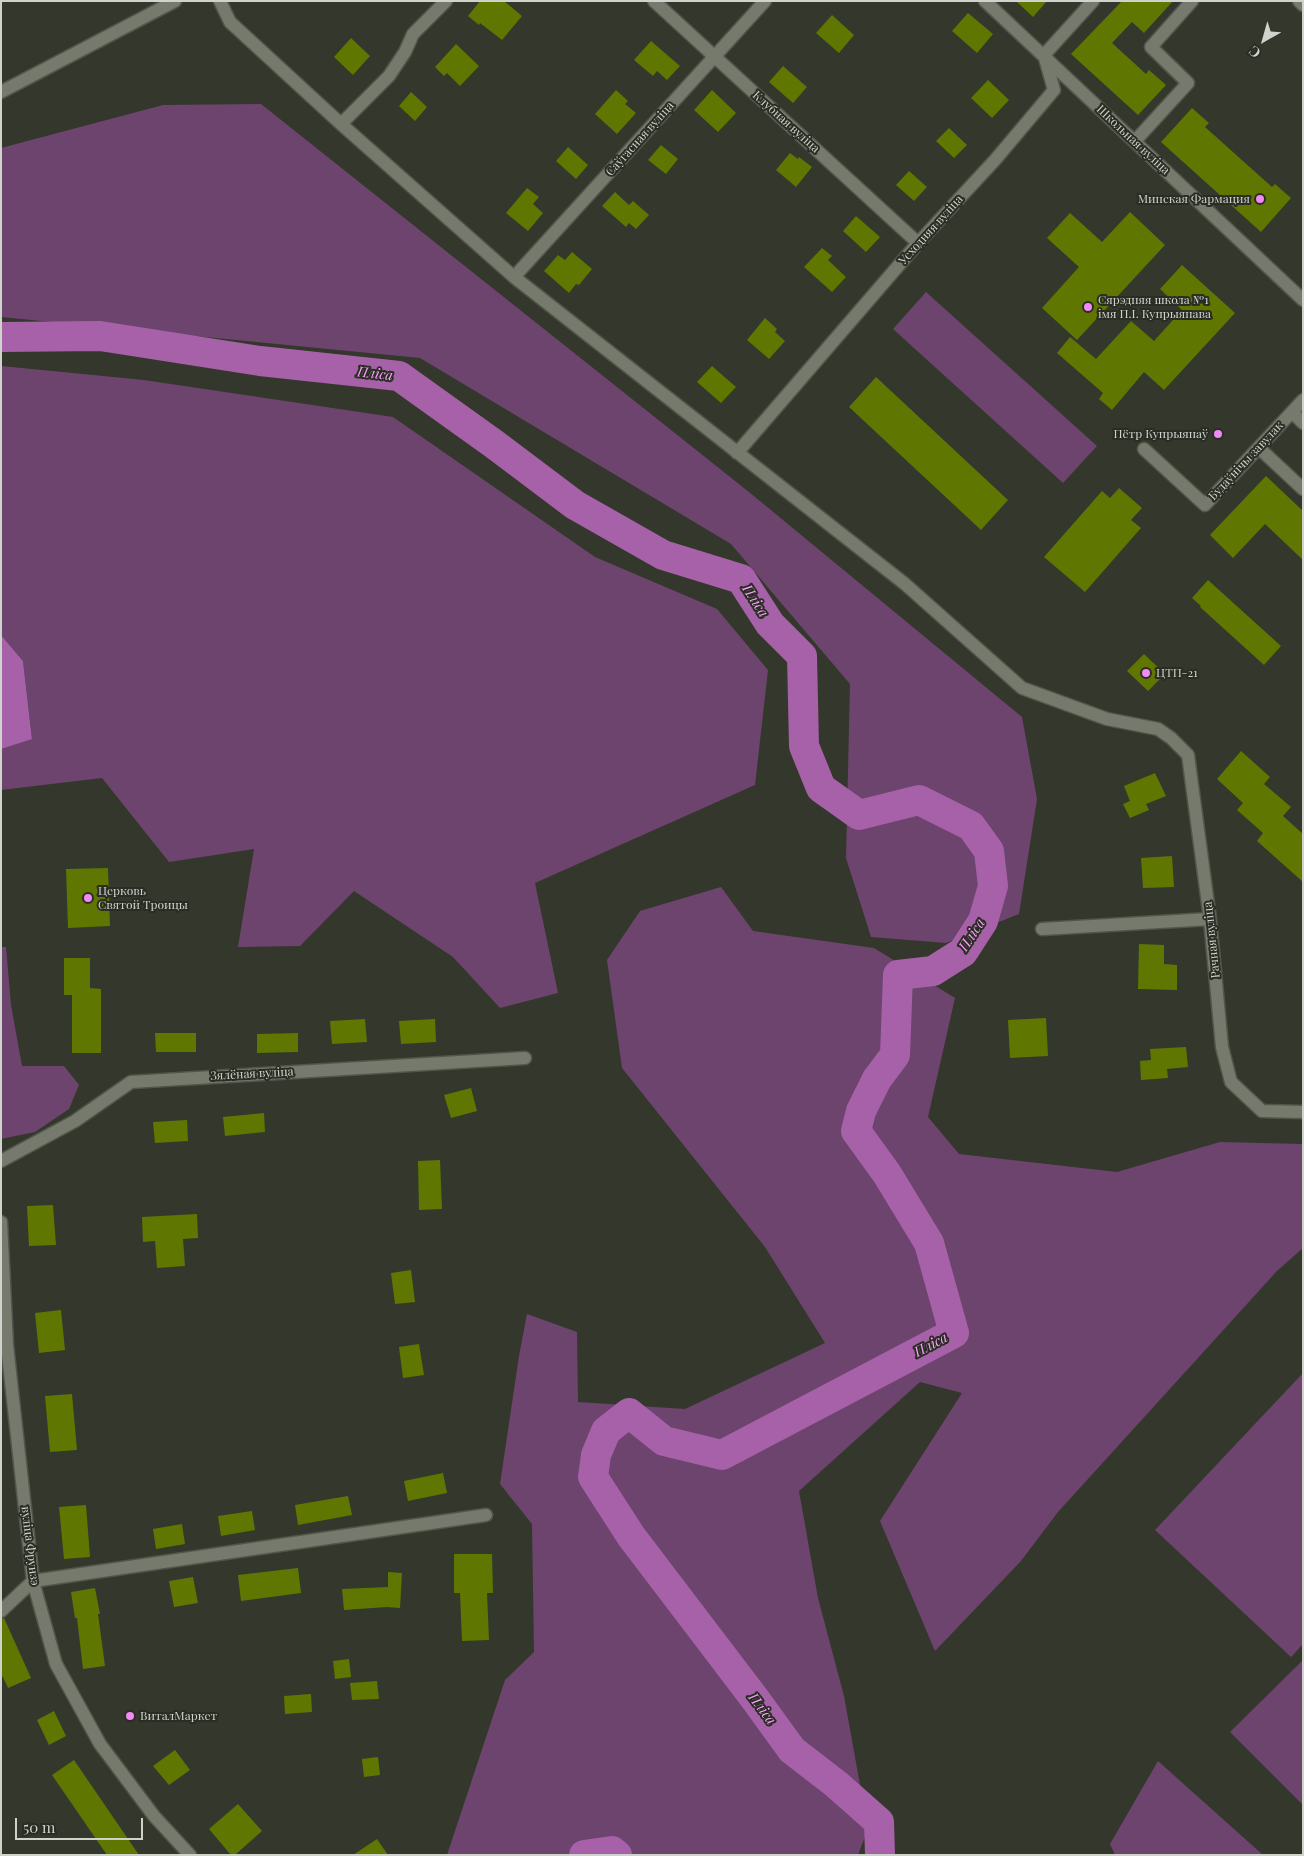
<!DOCTYPE html>
<meta charset="utf-8">
<style>
body{margin:0}
#map{position:relative;width:1304px;height:1856px;overflow:hidden;background:#34372c;font-family:"Playfair Display",serif}
canvas{display:block}
.frame{position:absolute;inset:0;border:2px solid #d0d3cc;pointer-events:none}
.north{position:absolute;left:1239px;top:15px;width:50px;height:50px;-webkit-text-stroke:4px #2a2d23;paint-order:stroke;rotate:218deg;font-size:14px;font-weight:700;line-height:20px;text-align:center;color:#d0d3cc}
.north::after{content:'';display:block;margin:auto;width:18px;height:22px;background:#d0d3cc;clip-path:polygon(50% 0,100% 100%,50% 72%,0 100%)}
.scale{position:absolute;left:15px;top:1818px;width:128px;height:22px;box-sizing:border-box;border:2px solid #d0d3cc;border-top:0;padding-left:6px;font-size:15px;line-height:18px;white-space:nowrap;color:#d0d3cc;-webkit-text-stroke:4px #2a2d23;paint-order:stroke}
</style>
<div id="map">
<canvas width="1304" height="1856"></canvas>
<div class="frame"></div>
<div class="north">С</div>
<div class="scale">50 m</div>
</div>
<script>
const ctx = document.querySelector('canvas').getContext('2d');
ctx.lineJoin = 'round';
function fillPath(path, color) { ctx.fillStyle = color; ctx.fill(path, 'evenodd'); }
const shape = rows => new Path2D(rows.map(r => 'M' + r).join(''));
function trace(path, color, width, dash) { ctx.strokeStyle = color; ctx.lineWidth = width; ctx.lineCap = dash ? 'butt' : 'round'; ctx.setLineDash(dash || []); ctx.stroke(path); }
function label(font, color, halo, rows, align = 'center') {
  ctx.font = font + ' "Playfair Display",serif'; ctx.lineWidth = 4; ctx.setLineDash([]); ctx.textBaseline = 'middle'; ctx.strokeStyle = halo; ctx.fillStyle = color; for (const [text, x, y, turn = 0] of rows) {
    ctx.save(); ctx.translate(x, y); ctx.rotate((+turn || 0) * Math.PI / 180); ctx.textAlign = isNaN(turn) ? turn : align; if (halo) ctx.strokeText(text, 0, 0); ctx.fillText(text, 0, 0); ctx.restore();
  }
}
const green = shape([
 [261,104,749,492,1022,717,1037,799,1019,914,946,943,871,937,846,858,850,684,731,544,420,358,1,317,1,148,163,105],
 [926,292,1097,446,1063,483,893,329],
 [1,366,144,380,393,417,595,557,717,609,768,670,755,785,535,883,558,993,500,1008,453,957,354,891,300,946,238,947,254,849,169,862,102,778,1,790,1,749,32,738,23,661,1,635],
 [721,887,753,931,874,948,955,998,928,1117,959,1154,1117,1172,1220,1142,1303,1144,1303,1248,1277,1271,1058,1512,1021,1561,935,1651,880,1521,962,1393,920,1382,799,1491,818,1598,844,1696,868,1829,858,1855,447,1855,505,1680,534,1652,532,1524,500,1484,519,1356,527,1314,577,1332,578,1402,685,1409,825,1343,765,1247,622,1068,607,960,640,911],
 [1,947,6,947,11,1005,22,1066,64,1066,79,1085,69,1109,35,1132,1,1139],
 [1303,1373,1303,1644,1291,1657,1155,1530],
 [1303,1660,1303,1805,1230,1732],
 [1158,1761,1263,1855,1115,1855,1110,1844]
]);
const water = shape([
 [1,635,23,661,32,739,1,749]
]);
const river = shape([
 [1,337,100,336,260,361,399,376,494,444,575,505,663,555,741,579,770,624,802,656,804,746,821,788,859,815,919,800,971,826,989,851,993,886,983,921,963,952,933,971,898,975,895,1055,877,1079,861,1111,856,1131,887,1174,929,1243,954,1333,722,1455,664,1441,629,1413,606,1431,596,1455,593,1477,631,1536,755,1699,792,1750,836,1784,879,1822,880,1855],
 [584,1855,612,1851,617,1855]
]);
const building = shape([
 [480,1,504,1,522,16,502,40,480,23,479,25,468,16],
 [1016,1,1047,1,1033,17],
 [1122,1,1173,1,1144,33,1132,22,1112,43,1146,74,1149,70,1166,85,1138,115,1071,54],
 [968,13,993,34,977,53,952,31],
 [832,15,854,35,839,53,816,33],
 [351,38,370,56,353,75,334,57],
 [651,41,680,66,667,80,657,71,653,76,634,60],
 [456,44,479,66,460,86,447,73,444,76,435,67],
 [783,66,807,87,793,103,769,82],
 [988,80,1009,100,992,118,971,98],
 [616,90,628,101,625,104,636,113,617,134,595,114],
 [712,90,736,113,718,132,694,110],
 [411,92,427,107,415,121,399,106],
 [1192,108,1209,123,1205,127,1272,187,1275,184,1291,198,1261,232,1161,142],
 [949,128,967,145,954,158,936,141],
 [661,145,678,159,666,174,648,160],
 [568,147,588,165,576,179,556,161],
 [790,153,798,159,799,157,812,167,796,187,776,170],
 [909,171,927,187,914,201,896,185],
 [527,188,539,197,533,204,543,213,528,231,506,213],
 [615,192,629,205,633,201,649,215,636,229,629,223,626,227,602,206],
 [1130,212,1165,245,1077,340,1042,308,1079,267,1047,238,1070,213,1102,242],
 [856,216,880,237,866,252,843,231],
 [822,248,832,256,828,260,846,277,832,292,804,267],
 [572,252,592,269,579,285,576,284,569,293,544,271,558,255,565,260],
 [1182,265,1235,313,1164,390,1144,372,1112,410,1099,399,1103,393,1057,353,1070,337,1096,359,1131,321,1154,341,1182,310,1160,289],
 [765,318,777,329,775,332,785,341,769,359,747,340],
 [712,366,736,387,721,403,697,382],
 [876,377,1008,500,981,530,849,407],
 [1266,476,1303,511,1303,560,1265,524,1233,558,1210,535],
 [1119,488,1142,508,1131,520,1141,528,1085,592,1044,557,1102,491,1110,498],
 [1208,580,1281,646,1264,665,1200,607,1201,606,1192,598],
 [1144,654,1165,674,1148,691,1127,671],
 [1241,751,1270,777,1264,784,1291,807,1283,816,1303,834,1303,882,1257,841,1263,833,1237,810,1243,803,1217,779],
 [1155,773,1166,796,1146,804,1149,810,1130,818,1123,804,1130,801,1124,786],
 [1172,856,1174,887,1143,888,1141,858],
 [108,868,110,926,68,928,66,869],
 [1139,944,1164,945,1164,964,1177,965,1177,990,1138,989],
 [64,958,90,958,90,988,101,989,101,1053,72,1053,72,995,64,995],
 [1046,1018,1048,1056,1010,1058,1008,1020],
 [365,1019,367,1042,332,1044,330,1021],
 [435,1019,436,1042,401,1044,399,1021],
 [155,1033,196,1033,196,1052,156,1052],
 [298,1033,298,1052,257,1053,257,1034],
 [1186,1047,1188,1067,1167,1069,1168,1078,1141,1080,1140,1061,1151,1060,1150,1049],
 [471,1088,477,1111,451,1118,444,1095],
 [264,1113,265,1132,225,1136,223,1117],
 [187,1120,188,1141,155,1143,153,1122],
 [440,1160,442,1209,419,1210,418,1161],
 [53,1205,56,1245,29,1246,27,1206],
 [197,1214,198,1238,183,1239,185,1266,157,1268,155,1241,143,1242,142,1217],
 [411,1270,415,1302,395,1304,391,1273],
 [61,1310,65,1350,39,1353,35,1313],
 [419,1344,424,1375,403,1378,399,1347],
 [72,1394,77,1450,50,1452,45,1396],
 [443,1473,447,1493,408,1501,404,1481],
 [348,1496,352,1515,298,1525,295,1505],
 [86,1505,90,1557,64,1559,59,1507],
 [252,1511,255,1530,221,1536,218,1516],
 [182,1524,185,1544,156,1549,153,1529],
 [454,1554,492,1554,493,1593,487,1593,489,1640,462,1641,460,1593,454,1593],
 [298,1568,301,1593,241,1601,238,1575],
 [388,1572,402,1573,400,1608,387,1607,344,1610,342,1589,388,1587],
 [193,1577,198,1603,174,1607,169,1581],
 [95,1588,100,1614,98,1614,105,1666,83,1669,77,1618,75,1618,71,1592],
 [4,1618,31,1678,8,1688,1,1673,1,1619],
 [349,1659,351,1677,335,1679,333,1661],
 [377,1681,379,1699,352,1700,350,1683],
 [311,1694,312,1712,285,1714,284,1696],
 [54,1711,66,1736,49,1745,37,1720],
 [175,1750,190,1770,169,1785,153,1766],
 [378,1757,380,1775,364,1777,362,1759],
 [74,1760,139,1855,107,1855,52,1775],
 [238,1804,262,1831,235,1855,231,1855,209,1829],
 [377,1839,388,1855,353,1855]
]);
const street = shape([
 [220,1,230,22,341,124,514,277,905,584,1022,688,1107,719,1158,729,1171,738,1188,755,1210,919,1222,1047,1231,1082,1262,1111,1303,1112],
 [654,1,918,243],
 [985,1,1303,300],
 [1299,1,1303,5],
 [341,124,389,76,405,52,413,34,446,1],
 [1135,141,1188,83,1151,47,1192,1],
 [514,277,765,1],
 [1292,412,1303,423],
 [1259,448,1303,489],
 [1144,449,1205,505,1303,400],
 [737,453,918,243,995,160,1054,90,1044,55,1093,1],
 [1042,929,1210,919],
 [1,1161,75,1121,131,1082,525,1058],
 [1,1611,33,1581,486,1515]
]);
const secondary = shape([
 [1,92,175,1],
 [1,1222,7,1345,33,1581,56,1664,100,1744,154,1816,190,1855]
]);
const markers = [
 [1260,199,5,"#f18af4"],
 [1088,307,5,"#f18af4"],
 [1218,434,5,"#f18af4"],
 [1146,673,5,"#f18af4"],
 [88,898,5,"#f18af4"],
 [130,1716,5,"#f18af4"]
];
const streetNames = [
 ["Клубная вуліца",786,122,42],
 ["Саўгасная вуліца",640,139,-48],
 ["Школьная вуліца",1133,140,43],
 ["Усходняя вуліца",931,230,-48],
 ["Будаўнічы завулак",1246,461,-47],
 ["Рачная вуліца",1212,940,-96],
 ["Зялёная вуліца",252,1074,-3],
 ["вуліца Фрунзэ",30,1546,83]
];
const poiNames = [
 ["Минская Фармация",1250,199,"right"],
 ["Сярэдняя школа №1",1098,300],
 ["імя П.І. Купрыянава",1098,314],
 ["Пётр Купрыянаў",1208,434,"right"],
 ["ЦТП-21",1156,673],
 ["Церковь",98,891],
 ["Святой Троицы",98,905],
 ["ВиталМаркет",140,1716]
];
const waterNames = [
 ["Пліса",375,374,7],
 ["Пліса",755,601,57],
 ["Пліса",972,935,-57],
 ["Пліса",931,1345,-28],
 ["Пліса",762,1709,53]
];
fillPath(green, '#6d446e');
fillPath(water, '#a761a8');
trace(river, '#a761a8', 30);
fillPath(building, '#5f7700');
trace(street, '#52554c', 15);
trace(secondary, '#52554c', 15);
trace(street, '#767a6d', 12);
trace(secondary, '#767a6d', 12);
for (const [x, y, r, color] of markers) { const dot = new Path2D(); dot.arc(x, y, r, 0, 2 * Math.PI); ctx.fillStyle = color; ctx.fill(dot); trace(dot, '#2a2d23', 2); }
label('12px', '#d0d3cc', '#2a2d23', streetNames);
label('12px', '#d0d3cc', '#2a2d23', poiNames, 'left');
label('italic 14px', '#fca0fe', '#2a2d23', waterNames);
</script>
